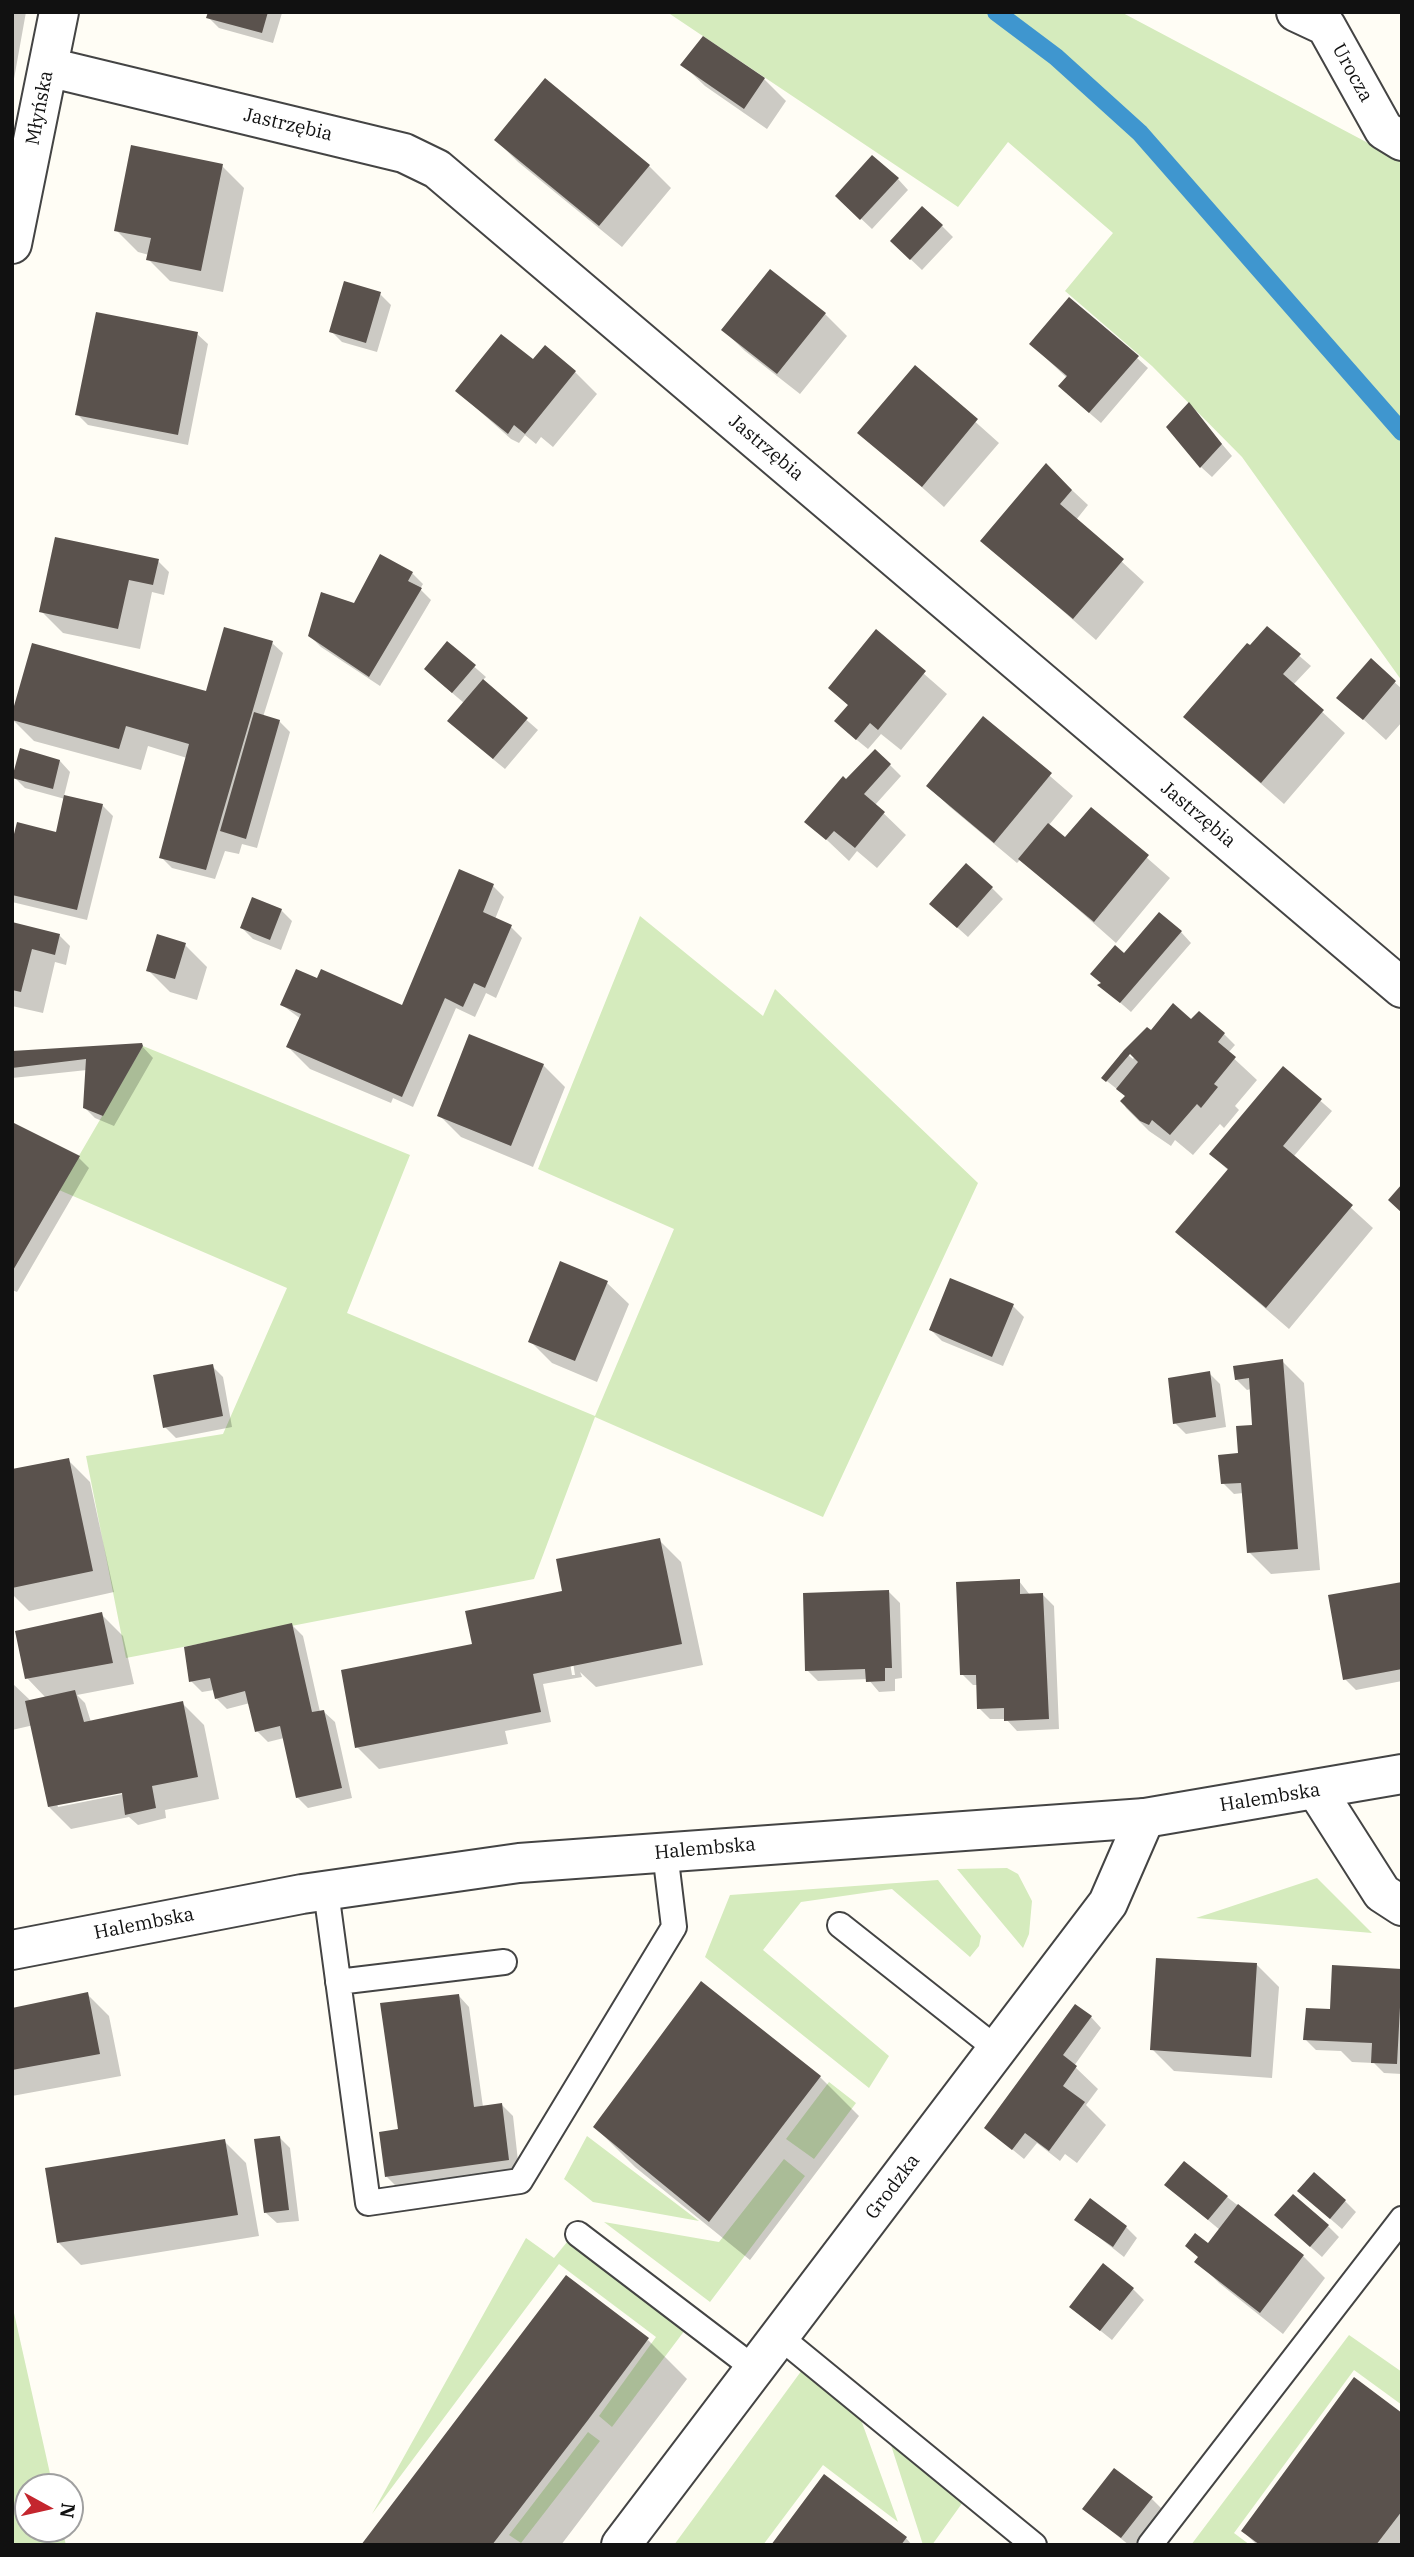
<!DOCTYPE html>
<meta charset="utf-8">
<style>
body{margin:0}
#map{position:relative;width:1414px;height:2557px;overflow:hidden;background:#fffdf5;font-family:"IBM Plex Serif",serif}
canvas{display:block}
.frame{position:absolute;inset:0;border:14px solid #111;pointer-events:none}
.north{position:absolute;left:14px;top:2473px;width:70px;height:70px;box-sizing:border-box;background:#fff;border:2px solid #a0a0a0;border-radius:50%;rotate:98deg;font-size:19px;font-weight:700;line-height:28px;text-align:center;color:#111}
.north::after{content:'';display:block;margin:auto;width:24px;height:32px;background:#c4262e;clip-path:polygon(50% 0,100% 100%,50% 72%,0 100%)}
</style>
<div id="map">
<canvas width="1414" height="2557"></canvas>
<div class="frame"></div>
<div class="north">N</div>
</div>
<script>
const ctx = document.querySelector('canvas').getContext('2d');
ctx.lineJoin = 'round';
function fillPath(path, color) { ctx.fillStyle = color; ctx.fill(path, 'evenodd'); }
const shape = rows => new Path2D(rows.map(r => 'M' + r).join(''));
function trace(path, color, width, dash) { ctx.strokeStyle = color; ctx.lineWidth = width; ctx.lineCap = dash ? 'butt' : 'round'; ctx.setLineDash(dash || []); ctx.stroke(path); }
function label(font, color, halo, rows, align = 'center') {
  ctx.font = font + ' "IBM Plex Serif",serif'; ctx.lineWidth = 7; ctx.setLineDash([]); ctx.textBaseline = 'middle'; ctx.strokeStyle = halo; ctx.fillStyle = color; for (const [text, x, y, turn = 0] of rows) {
    ctx.save(); ctx.translate(x, y); ctx.rotate((+turn || 0) * Math.PI / 180); ctx.textAlign = isNaN(turn) ? turn : align; if (halo) ctx.strokeText(text, 0, 0); ctx.fillText(text, 0, 0); ctx.restore();
  }
}
const green = shape([
 [667,12,1121,12,1402,161,1402,681,1242,457,1152,366,1065,291,1113,233,1008,142,958,207],
 [640,916,763,1016,775,989,978,1183,823,1517,595,1417,534,1579,126,1658,86,1456,223,1434,287,1288,59,1190,143,1046,410,1155,347,1313,595,1416,674,1229,538,1169],
 [1007,1868,1018,1874,1032,1901,1029,1934,1023,1948,957,1869],
 [1317,1878,1372,1933,1196,1918],
 [938,1880,981,1936,979,1946,970,1957,892,1889,801,1902,763,1950,889,2056,869,2088,705,1957,730,1895],
 [829,2082,856,2103,814,2159,786,2139],
 [587,2136,699,2221,593,2202,564,2179],
 [784,2159,805,2176,710,2302,604,2222,719,2242],
 [526,2238,554,2258,567,2242,685,2330,612,2427,599,2416,656,2337,559,2264,372,2514],
 [12,2304,53,2487,28,2487,28,2529,62,2529,66,2545,12,2545],
 [1349,2335,1402,2372,1402,2405,1354,2370,1234,2533,1250,2545,1191,2545],
 [802,2370,860,2417,898,2522,823,2465,763,2545,674,2545],
 [588,2432,600,2441,521,2543,509,2535],
 [890,2442,963,2502,932,2545,923,2545]
]);
const shadow = shape([
 [12,12,26,12,12,90],
 [209,12,281,12,282,13,273,43,219,28,208,17],
 [683,65,764,79,786,101,767,129,705,86],
 [496,140,649,166,671,188,622,247,518,162],
 [222,166,244,188,223,292,170,281,148,259,149,255,138,252,116,230],
 [898,179,908,190,872,229,837,196],
 [942,226,953,237,922,270,903,252],
 [380,294,391,305,377,352,342,342,331,331],
 [825,314,847,336,800,394,745,351,723,330],
 [197,334,208,344,188,445,88,425,77,414],
 [1031,344,1137,358,1148,368,1101,423,1071,397,1067,378],
 [534,362,575,372,597,394,553,447,541,437,536,444,525,435,519,443,511,439,457,391],
 [915,368,999,443,944,507,860,432],
 [1189,405,1232,456,1212,477,1201,467],
 [1046,466,1088,505,1076,520,1144,582,1096,640,983,541],
 [158,561,169,572,164,595,152,592,140,649,63,633,41,611],
 [412,573,423,584,420,589,431,600,380,686,321,647,310,636,355,605],
 [1267,628,1311,666,1293,685,1345,733,1284,804,1185,717,1256,653],
 [876,632,947,694,901,750,881,734,868,749,847,732,849,706,830,688],
 [272,643,283,653,263,717,279,721,290,732,257,848,242,844,239,854,225,851,215,879,172,868,161,857,187,758,148,746,141,770,34,741,12,719,212,695],
 [447,643,486,677,482,681,538,730,505,769,460,732,464,703,437,680],
 [1371,661,1402,689,1402,722,1386,740,1339,697],
 [984,719,1073,796,1049,825,1065,840,1091,809,1170,878,1116,943,1021,859,1017,863,950,807,928,786],
 [60,761,70,772,64,796,102,805,113,816,87,920,12,902,12,849,57,834,65,799,25,788,14,777],
 [890,765,901,776,875,805,906,835,877,868,857,851,849,861,807,821,846,781],
 [493,886,504,897,495,919,511,927,522,938,496,998,486,993,475,1017,456,1008,413,1107,393,1098,391,1103,310,1069,288,1047,301,1019,282,1005,402,1007],
 [992,888,1003,899,968,937,942,914],
 [281,910,292,921,281,950,253,939,242,928],
 [12,924,59,935,70,946,66,965,55,962,43,1013,12,1006],
 [1181,932,1191,943,1131,1012,1100,985,1124,955],
 [185,945,207,967,197,1000,170,992,148,970],
 [1192,1021,1224,1034,1235,1045,1228,1053,1257,1080,1235,1106,1239,1110,1224,1128,1220,1124,1193,1155,1175,1140,1171,1146,1149,1131,1126,1108,1123,1101,1127,1097,1103,1078,1124,1052,1133,1059,1151,1032],
 [141,1045,153,1058,114,1126,95,1118,84,1107,87,1070,12,1078,12,1053],
 [543,1065,565,1087,533,1167,461,1137,439,1115],
 [1283,1068,1332,1111,1294,1156,1373,1228,1289,1329,1177,1232,1229,1171,1211,1154],
 [12,1124,79,1158,89,1168,17,1292,12,1290],
 [607,1283,629,1304,597,1382,552,1363,530,1341],
 [1013,1306,1024,1317,1003,1366,942,1341,931,1330],
 [1282,1361,1304,1383,1320,1570,1271,1574,1249,1552,1243,1493,1234,1494,1223,1483,1254,1427,1251,1389,1247,1390,1236,1379],
 [212,1366,223,1377,232,1427,176,1438,165,1427],
 [1209,1373,1220,1384,1226,1427,1186,1434,1175,1423],
 [68,1460,90,1482,114,1592,29,1611,12,1594,12,1472],
 [659,1540,681,1562,703,1665,596,1687,580,1672,582,1677,543,1684,551,1722,505,1731,508,1744,379,1769,357,1747,474,1645],
 [572,1656,575,1675,572,1675,569,1657],
 [1019,1581,1030,1595,1043,1595,1054,1606,1059,1729,1017,1731,1006,1719,990,1719,979,1708,978,1685,973,1685,962,1674],
 [1402,1584,1402,1681,1356,1690,1345,1679],
 [889,1592,900,1603,902,1678,895,1679,895,1691,879,1692,868,1679,818,1681,807,1670],
 [101,1614,123,1636,134,1684,77,1695,85,1703,91,1722,182,1703,204,1725,219,1799,165,1810,166,1818,138,1825,129,1817,71,1829,49,1807,34,1725,12,1730,12,1683,31,1701,46,1698,27,1678],
 [123,1790,123,1794,58,1807,57,1804],
 [292,1625,303,1636,320,1712,324,1712,335,1722,352,1798,308,1808,297,1797,284,1738,268,1742,257,1731,250,1703,227,1709,216,1698,214,1690,202,1692,191,1681],
 [1257,1965,1279,1987,1272,2078,1174,2071,1152,2049],
 [1402,1971,1402,2074,1384,2073,1374,2063,1352,2062,1341,2051,1316,2050,1305,2039,1331,2010],
 [87,1994,109,2016,121,2076,12,2096,12,2010],
 [459,1996,469,2007,483,2107,502,2105,513,2116,519,2170,398,2188,387,2177,400,2131],
 [1091,2017,1101,2028,1074,2066,1098,2089,1086,2105,1106,2125,1077,2163,1065,2154,1060,2161,1037,2143,1024,2159,986,2128],
 [820,2077,859,2116,750,2260,635,2167,595,2127],
 [279,2137,290,2148,299,2221,277,2223,266,2213],
 [224,2141,246,2163,259,2236,81,2265,59,2243],
 [1166,2185,1227,2197,1303,2256,1325,2278,1283,2334,1219,2283,1197,2261,1220,2230],
 [1345,2201,1356,2212,1342,2229,1311,2202],
 [1077,2220,1126,2227,1137,2238,1124,2257],
 [1287,2226,1328,2226,1339,2237,1322,2257],
 [1133,2289,1144,2300,1112,2340,1071,2307],
 [648,2340,687,2379,561,2545,364,2545],
 [1402,2415,1402,2545,1257,2545,1243,2531],
 [1151,2498,1162,2509,1135,2545,1129,2545,1084,2509],
 [906,2538,912,2545,773,2545]
]);
const stream = shape([
 [996,12,1056,57,1140,133,1402,432]
]);
const building = shape([
 [208,12,268,12,262,33,206,18],
 [703,36,765,78,744,109,680,65],
 [545,78,650,165,599,226,494,140],
 [131,145,223,164,201,271,146,260,151,238,114,231],
 [872,155,899,178,860,220,835,196],
 [922,206,943,225,910,260,890,241],
 [770,269,826,313,777,374,721,330],
 [344,281,381,292,366,343,329,332],
 [1069,297,1139,356,1089,413,1058,386,1067,376,1029,344],
 [96,312,198,332,178,435,75,415],
 [501,334,533,359,545,345,576,371,525,434,514,425,508,434,455,391],
 [915,365,978,419,922,487,857,433],
 [1189,402,1222,444,1200,468,1166,427],
 [1046,463,1072,490,1060,504,1124,559,1073,619,980,541],
 [55,537,159,559,153,585,129,580,118,629,39,612],
 [380,554,413,572,408,581,422,588,369,677,308,636,321,592,354,603],
 [1267,626,1301,654,1283,674,1324,710,1261,783,1183,717,1247,643,1250,645],
 [224,627,273,641,206,870,159,858,189,744,126,726,119,749,12,720,12,713,32,643,206,691],
 [876,629,926,671,878,730,870,723,856,740,834,721,848,705,828,688],
 [447,641,476,665,452,693,424,669],
 [1371,658,1396,681,1363,720,1336,698],
 [483,679,528,718,493,759,447,721],
 [254,712,280,720,246,839,220,831],
 [983,716,1052,773,994,843,926,786],
 [20,748,60,760,53,789,12,778],
 [875,749,891,764,864,794,885,812,855,848,834,831,826,840,804,822,843,776,846,779],
 [64,795,103,804,77,910,12,895,12,842,17,822,56,832],
 [1091,807,1149,855,1094,922,1018,859,1048,823,1065,837],
 [966,863,993,887,957,928,929,904],
 [459,869,494,884,483,912,512,925,485,988,474,983,463,1007,445,998,402,1097,286,1047,301,1014,280,1005,296,969,317,978,321,969,402,1005],
 [252,897,282,909,270,940,240,928],
 [1159,912,1182,931,1120,1003,1097,985,1101,983,1090,974,1115,945,1124,953],
 [12,922,60,934,55,955,32,949,21,992,12,990],
 [157,934,186,943,175,979,146,971],
 [1173,1003,1191,1019,1199,1011,1225,1033,1218,1042,1236,1057,1214,1084,1218,1087,1201,1108,1197,1104,1170,1135,1152,1120,1149,1125,1140,1121,1120,1101,1125,1096,1116,1089,1138,1062,1130,1054,1106,1082,1101,1078,1124,1050,1147,1027,1151,1030],
 [469,1034,544,1064,511,1146,437,1116],
 [142,1043,143,1046,103,1116,83,1108,86,1059,12,1068,12,1051],
 [1283,1066,1322,1099,1283,1146,1353,1205,1266,1308,1175,1232,1228,1169,1209,1154],
 [12,1122,80,1156,12,1272],
 [1402,1184,1402,1213,1388,1200],
 [560,1261,608,1281,575,1361,528,1342],
 [950,1278,1014,1304,992,1357,929,1330],
 [1283,1359,1298,1549,1247,1553,1241,1483,1221,1484,1218,1455,1238,1453,1236,1426,1252,1425,1249,1378,1235,1380,1233,1366],
 [213,1364,223,1416,163,1428,153,1375],
 [1210,1371,1216,1417,1173,1424,1168,1378],
 [69,1458,93,1571,12,1588,12,1469],
 [660,1538,682,1644,533,1674,541,1712,355,1748,341,1670,472,1644,465,1611,562,1591,556,1559],
 [1020,1579,1020,1594,1043,1593,1049,1719,1004,1721,1004,1708,977,1709,976,1675,960,1675,956,1582],
 [1402,1582,1402,1669,1343,1680,1328,1595],
 [889,1590,892,1668,885,1668,885,1681,866,1682,865,1669,805,1671,803,1593],
 [102,1612,113,1663,25,1679,15,1631],
 [292,1623,312,1712,324,1710,342,1788,296,1798,280,1726,255,1732,245,1691,215,1699,210,1678,189,1682,184,1647],
 [75,1690,84,1722,183,1701,198,1777,152,1786,156,1808,125,1815,122,1793,48,1807,25,1701],
 [1156,1958,1257,1963,1251,2057,1150,2050],
 [1332,1965,1402,1969,1397,2064,1371,2063,1372,2043,1303,2040,1306,2008,1330,2009],
 [701,1981,821,2076,709,2222,593,2127],
 [88,1992,100,2054,12,2070,12,2008],
 [459,1994,474,2107,502,2103,509,2160,385,2177,379,2132,398,2129,380,2003],
 [1075,2004,1092,2016,1063,2055,1077,2066,1063,2086,1085,2102,1049,2151,1025,2133,1012,2150,984,2128],
 [280,2136,289,2210,264,2213,254,2139],
 [225,2139,238,2215,57,2243,45,2168],
 [1184,2161,1228,2196,1208,2220,1164,2185],
 [1314,2172,1346,2200,1330,2219,1297,2191],
 [1293,2194,1329,2225,1310,2247,1274,2215],
 [1090,2198,1127,2226,1113,2247,1074,2220],
 [1238,2204,1304,2255,1260,2313,1194,2262,1198,2257,1185,2246,1195,2233,1208,2243],
 [1103,2263,1134,2288,1100,2331,1069,2307],
 [566,2275,649,2338,588,2420,492,2545,361,2545],
 [1354,2377,1402,2413,1402,2511,1376,2545,1260,2545,1241,2531],
 [1114,2468,1153,2497,1121,2538,1082,2509],
 [824,2474,907,2537,901,2545,771,2545]
]);
const service = shape([
 [326,1891,368,2203,520,2181,674,1927,665,1852],
 [840,1925,998,2050],
 [338,1982,504,1962],
 [578,2234,755,2369],
 [780,2337,1034,2545],
 [1150,2545,1402,2219]
]);
const minor = shape([
 [1296,12,1326,26,1384,130,1402,141],
 [48,67,404,153,437,169,1402,988],
 [12,244,59,12],
 [1317,1791,1382,1893,1402,1906],
 [621,2545,1108,1903,1145,1818]
]);
const tertiary = shape([
 [12,1950,302,1894,519,1863,1145,1818,1402,1774]
]);
const streetNames = [
 ["Urocza",1352,73,61],
 ["Młyńska",40,108,-79],
 ["Jastrzębia",288,125,13],
 ["Jastrzębia",766,448,40],
 ["Jastrzębia",1198,815,40],
 ["Halembska",1270,1798,-9],
 ["Halembska",705,1849,-5],
 ["Halembska",144,1924,-11],
 ["Grodzka",893,2187,-53]
];
fillPath(green, '#d5ebbd');
fillPath(shadow, '#0003');
trace(stream, '#3f96cf', 18);
fillPath(building, '#5a524d');
trace(service, '#444', 28);
trace(minor, '#444', 42);
trace(tertiary, '#444', 42);
trace(service, '#fff', 24);
trace(minor, '#fff', 38);
trace(tertiary, '#fff', 38);
label('19px', '#111', '#fff', streetNames);
</script>
